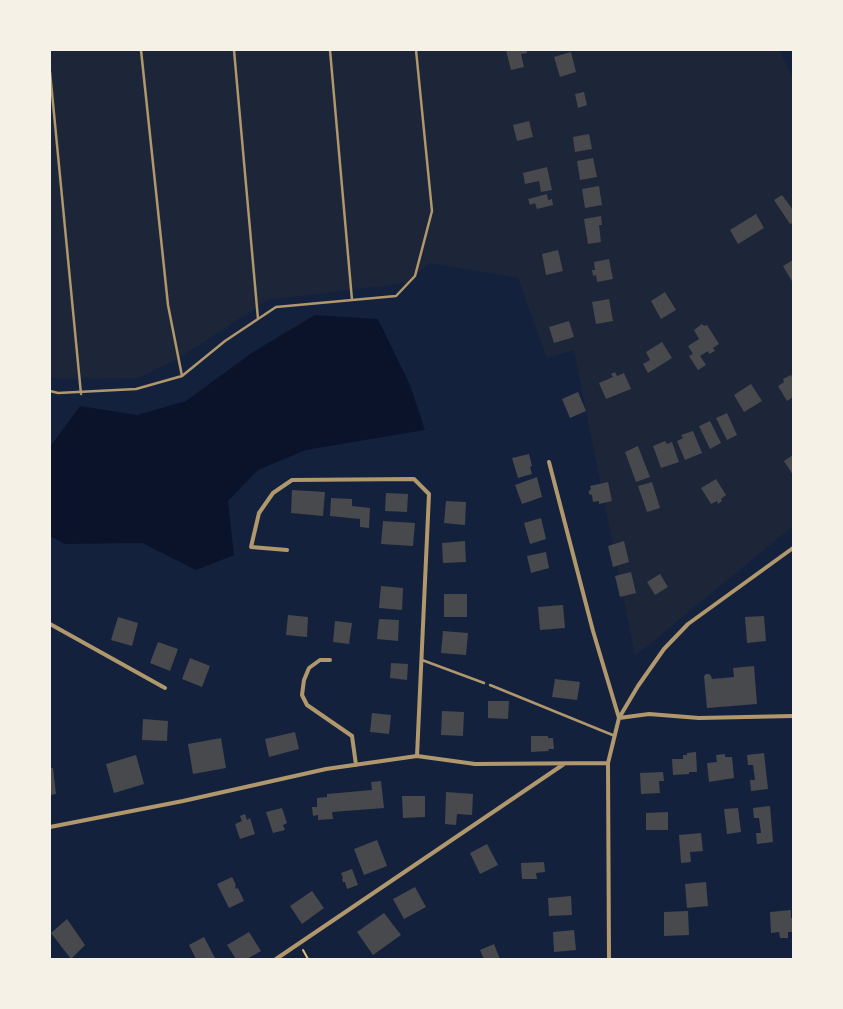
<!DOCTYPE html>
<style>
body{margin:0}
#map{position:relative;width:843px;height:1009px;overflow:hidden;background:#14213d;font-family:Barlow,sans-serif}
canvas{display:block}
.frame{position:absolute;inset:0;border:51px solid #f6f1e7;pointer-events:none}
</style>
<div id="map">
<canvas width="843" height="1009"></canvas>
<div class="frame"></div>
</div>
<script>
const ctx = document.querySelector('canvas').getContext('2d');
ctx.lineJoin = 'round';
function fillPath(path, color) { ctx.fillStyle = color; ctx.fill(path, 'evenodd'); }
const shape = rows => new Path2D(rows.map(r => 'M' + r).join(''));
function trace(path, color, width, dash) { ctx.strokeStyle = color; ctx.lineWidth = width; ctx.lineCap = dash ? 'butt' : 'round'; ctx.setLineDash(dash || []); ctx.stroke(path); }
const green = shape([
 [50,50,779,50,793,78,793,526,635,656,574,350,547,358,518,278,430,263,406,283,268,300,179,358,138,378,60,379,50,377]
]);
const water = shape([
 [315,315,378,319,410,385,425,430,306,450,258,470,228,501,234,555,196,570,142,543,65,544,50,536,50,447,80,406,137,415,186,401,253,352]
]);
const building = shape([
 [506,50,527,50,527,53,521,54,524,67,511,70],
 [571,52,576,72,560,77,554,57],
 [584,92,587,105,578,108,575,94],
 [529,121,533,137,517,141,513,125],
 [589,134,592,149,575,152,573,137],
 [593,158,597,177,580,180,577,161],
 [547,167,552,190,541,192,539,181,525,184,523,173],
 [599,186,602,205,585,208,582,189],
 [547,194,548,200,552,199,553,205,537,209,535,203,530,205,528,199],
 [782,195,793,210,793,223,790,224,774,200],
 [756,214,764,228,738,244,730,230],
 [601,216,602,225,599,225,601,242,588,244,584,219],
 [558,250,563,271,546,275,542,254],
 [609,259,613,279,597,282,596,275,593,276,592,270,595,270,594,262],
 [793,260,793,283,783,266],
 [665,292,676,310,661,319,651,301],
 [609,299,613,321,596,324,592,302],
 [569,321,574,337,554,343,549,327],
 [702,324,704,326,707,325,719,344,713,348,715,351,709,354,708,351,700,356,706,365,698,370,689,356,693,354,688,346,699,339,694,330],
 [662,342,672,358,648,373,643,364,650,360,646,352],
 [615,372,617,376,624,373,631,389,606,399,599,383,613,377,611,374],
 [791,375,792,377,793,376,793,397,787,401,778,386,784,382,783,379],
 [751,384,762,401,744,412,734,395],
 [578,392,586,411,570,418,562,399],
 [727,413,737,435,727,440,716,418],
 [710,421,721,443,710,449,699,426],
 [693,431,702,453,685,460,677,441,683,438,681,435],
 [665,441,667,444,672,442,679,462,661,468,653,446],
 [638,446,650,477,636,482,625,452],
 [529,454,532,466,530,467,532,474,518,478,512,458],
 [793,455,793,475,784,461],
 [537,477,542,497,522,504,515,485],
 [716,479,726,495,721,499,722,501,718,504,717,501,711,504,701,488],
 [608,482,612,501,599,504,599,501,593,502,592,495,589,494,589,491,591,489,590,486],
 [652,482,660,508,647,512,638,486],
 [292,490,325,492,323,516,291,513],
 [386,493,408,494,407,512,385,511],
 [331,498,352,499,352,506,370,508,369,528,360,527,360,519,330,516],
 [446,501,466,502,465,525,444,523],
 [541,518,546,539,530,544,524,523],
 [383,521,415,523,413,546,381,544],
 [465,541,466,562,443,563,442,543],
 [624,541,629,562,613,567,608,546],
 [546,552,549,568,531,573,527,556],
 [631,572,636,593,620,597,615,576],
 [660,574,668,587,655,595,647,582],
 [381,586,403,588,402,610,379,608],
 [444,594,467,594,467,617,444,617],
 [563,605,565,628,540,630,538,607],
 [288,615,308,617,307,637,286,635],
 [764,616,766,641,747,643,745,617],
 [118,617,138,623,132,646,111,640],
 [379,619,399,620,398,641,377,639],
 [335,621,352,623,349,644,333,642],
 [443,631,468,633,466,655,441,653],
 [158,642,178,649,170,671,150,663],
 [190,658,210,666,202,687,182,679],
 [391,663,408,664,407,680,390,678],
 [754,666,757,704,707,708,704,676,706,674,709,674,711,676,712,679,734,677,733,668],
 [555,679,580,682,577,700,552,697],
 [488,701,509,701,508,719,488,718],
 [442,711,464,712,463,736,441,735],
 [372,713,391,715,389,734,370,732],
 [143,719,168,721,167,741,142,740],
 [295,732,299,749,269,757,265,739],
 [531,736,548,736,548,738,553,738,554,749,548,749,549,751,531,752],
 [221,738,226,768,193,774,188,744],
 [696,752,697,772,689,772,689,774,673,775,672,759,683,759,683,755,687,755,687,753],
 [764,753,768,789,751,791,750,780,755,780,753,765,748,765,747,755],
 [725,754,725,757,732,757,734,778,709,782,707,763,717,762,716,755],
 [136,755,144,784,114,793,106,764],
 [50,768,53,768,56,794,50,795],
 [663,772,664,781,659,781,660,793,641,794,640,773],
 [381,781,384,808,332,812,333,819,318,820,318,815,313,816,312,807,317,807,317,798,327,797,327,794,372,790,371,782],
 [446,792,473,794,472,815,457,814,456,825,445,824],
 [402,796,425,796,425,817,403,818],
 [770,806,773,842,757,844,756,833,761,833,759,818,754,818,753,808],
 [282,808,287,823,283,825,285,830,273,833,266,812],
 [738,808,741,832,727,834,724,809],
 [668,812,668,830,646,830,646,813],
 [245,814,247,820,250,818,255,834,240,839,235,824,242,821,240,816],
 [701,833,703,851,690,852,691,862,681,863,679,835],
 [377,840,387,866,364,875,354,849],
 [487,844,498,865,480,874,470,853],
 [544,862,545,872,536,873,537,879,522,879,521,863],
 [352,869,358,885,347,889,345,882,343,882,342,879,343,878,341,873],
 [232,877,236,885,235,886,236,889,238,888,244,901,229,908,217,884],
 [706,882,708,906,687,908,685,884],
 [415,887,426,907,404,919,393,899],
 [312,891,324,908,302,924,290,906],
 [571,896,572,915,549,916,548,898],
 [791,910,791,918,793,918,792,932,788,932,788,938,780,938,779,932,771,933,770,912],
 [688,911,689,935,664,936,664,912],
 [384,913,401,935,373,955,357,932],
 [67,919,85,945,71,959,51,933],
 [574,930,576,950,554,952,553,932],
 [249,932,261,951,247,959,236,959,227,945],
 [204,937,215,958,214,959,196,959,189,945],
 [494,944,500,959,484,959,480,950]
]);
const path = shape([
 [303,950,308,959]
]);
const service = shape([
 [141,50,168,305,182,376],
 [234,50,258,319],
 [330,50,352,300],
 [50,72,81,394],
 [50,391,58,393,136,389,182,376,225,341,276,307,396,296,415,276,432,211,416,50],
 [422,660,484,683],
 [490,685,615,736]
]);
const minor = shape([
 [549,462,593,631,619,718,649,714,699,718,793,716],
 [287,550,251,547,259,513,273,493,292,480,414,479,429,494,417,756],
 [50,624,165,688],
 [330,660,320,660,309,668,304,680,302,695,307,705,352,736,356,765],
 [50,827,183,801,326,769,417,756,475,764,608,763],
 [276,959,564,764],
 [609,959,608,763,619,718,638,686,664,649,688,624,793,548]
]);
fillPath(green, '#1d2539');
fillPath(water, '#0b132b');
fillPath(building, '#48494c');
trace(path, '#e5c07b', 2);
trace(service, '#b1986c', 2.5);
trace(minor, '#b1986c', 4);
</script>
